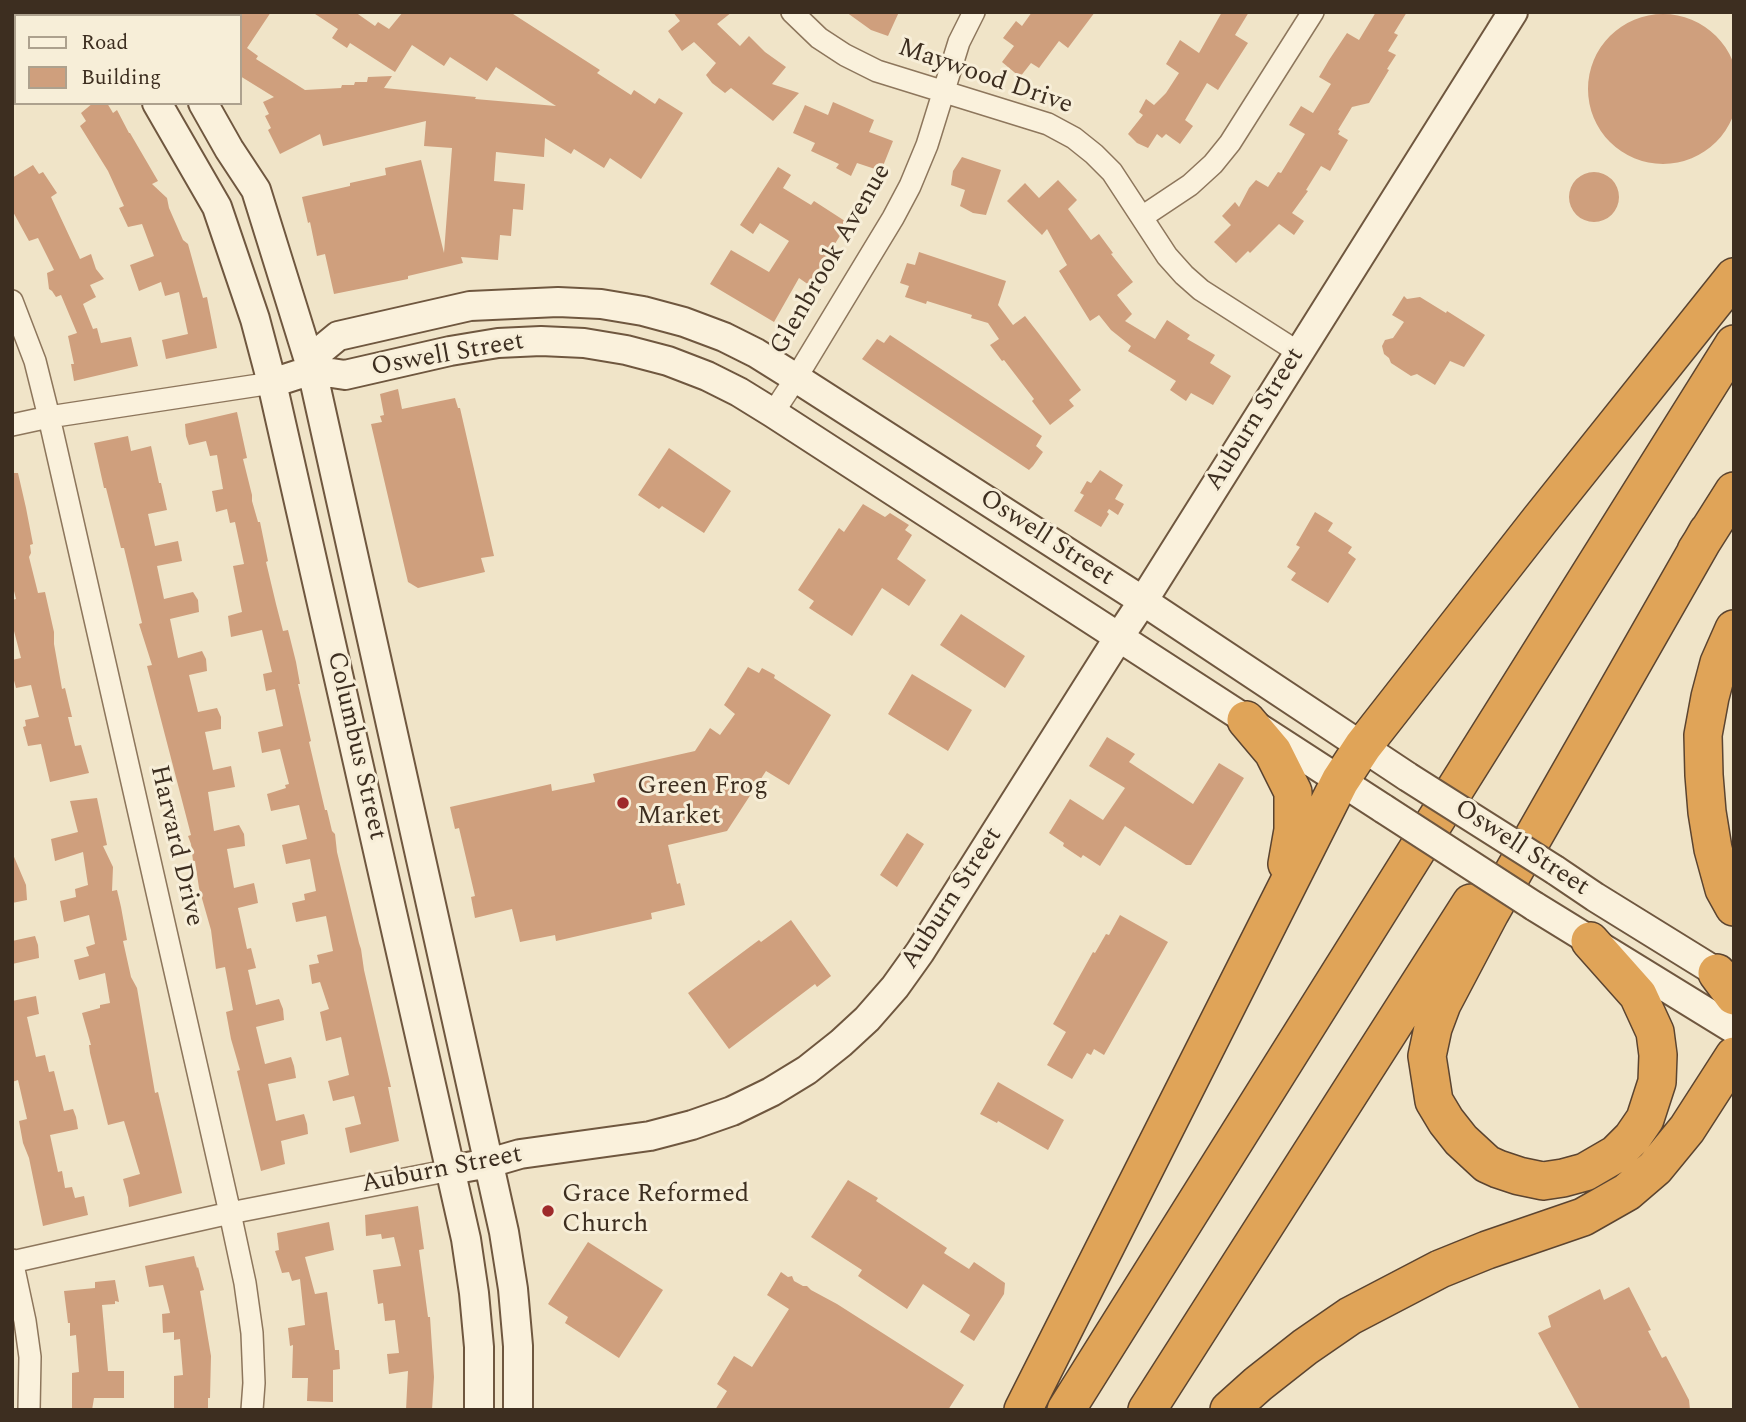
<!DOCTYPE html>
<style>
body{margin:0}
#map{position:relative;width:1746px;height:1422px;overflow:hidden;background:#f0e4c8;font-family:Spectral,serif}
canvas{display:block}
.frame{position:absolute;inset:0;border:14px solid #3d2e20;pointer-events:none}
.legend{position:absolute;left:14px;top:14px;width:228px;height:91px;box-sizing:border-box;background:#f7eed8;border:2px solid #ada18e;margin:0;padding:9px 12px;list-style:none;font-size:21px;color:#3d2e20}
.legend li{display:flex;align-items:center;gap:14px;height:35px}
.legend b{width:35px;border:2px solid #ada18e}
</style>
<div id="map">
<canvas width="1746" height="1422"></canvas>
<div class="frame"></div>
<ul class="legend">
<li><b style="height:9px;background:#faf1dc"></b>Road</li>
<li><b style="height:19px;background:#cf9f7d"></b>Building</li>
</ul>
</div>
<script>
const ctx = document.querySelector('canvas').getContext('2d');
ctx.lineJoin = 'round';
function fillPath(path, color) { ctx.fillStyle = color; ctx.fill(path, 'evenodd'); }
const shape = rows => new Path2D(rows.map(r => 'M' + r).join(''));
function trace(path, color, width, dash) { ctx.strokeStyle = color; ctx.lineWidth = width; ctx.lineCap = dash ? 'butt' : 'round'; ctx.setLineDash(dash || []); ctx.stroke(path); }
function label(font, color, halo, rows, align = 'center') {
  ctx.font = font + ' Spectral,serif'; ctx.lineWidth = 6; ctx.setLineDash([]); ctx.textBaseline = 'middle'; ctx.strokeStyle = halo; ctx.fillStyle = color; for (const [text, x, y, turn = 0] of rows) {
    ctx.save(); ctx.translate(x, y); ctx.rotate((+turn || 0) * Math.PI / 180); ctx.textAlign = isNaN(turn) ? turn : align; if (halo) ctx.strokeText(text, 0, 0); ctx.fillText(text, 0, 0); ctx.restore();
  }
}
const building = shape([
 [240,12,271,12,247,48,258,56,256,59,305,90,341,88,342,85,354,85,355,82,367,82,368,77,392,76,384,88,476,97,475,99,556,106,496,67,487,81,450,57,444,66,412,45,395,72,350,43,347,48,332,38,338,29,312,12,355,12,375,26,378,22,389,29,403,12,510,12,600,70,597,73,631,95,634,90,655,104,659,98,683,113,641,179,610,158,604,168,574,149,571,154,545,138,544,157,496,152,494,181,525,184,523,210,513,209,511,236,500,235,498,260,461,257,463,263,408,276,408,279,334,294,325,254,317,256,310,222,308,223,302,197,350,186,350,183,386,175,385,168,421,160,444,253,452,148,424,146,426,121,323,146,320,134,280,154,268,130,271,128,265,116,269,114,263,102,274,97,240,76],
 [673,12,732,12,717,24,740,46,749,36,765,52,786,67,772,84,799,93,773,121,731,88,725,93,712,83,706,75,716,63,694,42,682,51,668,31,680,21],
 [846,12,899,12,888,36,871,30],
 [1032,12,1095,12,1068,48,1059,41,1039,68,1031,63,1020,77,1002,62,1014,46,1003,38,1016,21,1022,26],
 [1222,12,1249,12,1235,35,1248,43,1223,82,1218,90,1207,83,1185,120,1193,126,1180,144,1166,134,1162,138,1157,134,1148,148,1137,143,1128,134,1143,115,1139,112,1146,99,1154,105,1166,93,1179,73,1166,64,1180,40,1199,53],
 [1376,12,1407,12,1394,33,1398,35,1388,51,1396,55,1387,69,1389,70,1369,103,1352,107,1338,130,1340,131,1338,134,1348,140,1330,171,1321,166,1306,190,1308,191,1292,213,1304,221,1294,235,1279,224,1250,253,1248,251,1236,263,1214,242,1231,225,1222,216,1235,202,1239,207,1249,188,1256,180,1268,187,1278,172,1281,173,1305,134,1289,125,1301,106,1313,113,1331,84,1319,77,1329,60,1347,33,1359,40],
 '1588 89a75 75 0 1 1 150 0a75 75 0 1 1-150 0Z',
 [833,102,874,120,869,132,893,141,881,171,857,163,851,176,836,168,839,164,811,151,815,143,793,133,805,105,828,115],
 [93,103,107,103,113,113,117,110,129,133,130,133,158,181,152,184,167,198,169,208,183,240,188,244,203,298,207,297,217,348,166,359,162,340,188,334,179,292,165,296,161,282,139,291,130,265,154,256,142,224,128,227,119,208,124,206,108,171,80,126,86,121,81,113],
 [962,157,1001,170,986,215,973,213,960,206,965,190,951,185,953,171],
 [33,165,39,174,43,172,57,193,51,197,80,259,91,254,96,269,104,279,90,285,96,297,83,304,93,329,97,328,101,343,131,337,138,366,74,381,71,364,74,364,68,336,77,333,61,295,56,297,52,291,49,289,47,273,54,270,38,238,29,241,12,210,12,178],
 [778,167,791,175,783,188,811,205,814,201,848,223,809,285,799,278,774,322,710,284,731,250,769,272,789,241,760,223,753,234,740,225],
 '1569 197a25 25 0 1 1 50 0a25 25 0 1 1-50 0Z',
 [1058,180,1077,200,1068,209,1091,240,1099,234,1113,253,1111,254,1133,282,1117,295,1132,314,1125,321,1155,339,1167,320,1190,335,1187,339,1215,355,1210,363,1231,376,1213,405,1191,393,1186,401,1170,390,1176,381,1128,351,1131,346,1111,330,1099,315,1090,321,1059,271,1067,265,1047,229,1042,235,1007,201,1025,183,1039,198],
 [919,252,1006,281,998,305,1013,325,1025,316,1039,334,1081,390,1069,400,1074,406,1050,425,1032,401,1034,399,1004,360,1002,361,990,345,999,339,988,323,971,318,972,315,927,301,926,304,905,297,909,286,900,283,907,263,915,265],
 [1404,296,1407,299,1420,297,1446,313,1447,311,1485,335,1464,367,1450,361,1435,385,1417,374,1411,376,1391,363,1389,358,1384,354,1382,346,1385,340,1393,338,1404,322,1392,315],
 [890,335,1042,436,1036,446,1043,452,1033,466,1029,470,862,359,877,339,884,343],
 [398,389,402,409,455,398,458,408,460,408,494,556,481,558,485,572,418,588,408,582,371,424,382,422,380,416,384,415,380,394],
 [237,412,247,458,243,459,252,495,252,501,258,522,260,522,268,561,266,562,276,604,283,631,288,630,296,662,300,684,298,684,311,741,309,742,325,810,327,810,332,831,335,834,337,852,359,943,361,949,364,970,391,1087,388,1087,399,1141,350,1153,345,1128,361,1124,354,1096,333,1101,328,1081,349,1075,341,1037,326,1041,320,1012,329,1009,320,982,312,984,309,965,319,963,317,955,333,951,326,916,296,922,292,903,305,900,304,894,316,891,310,859,286,864,282,845,307,839,299,805,271,811,267,794,286,788,285,785,289,784,280,749,262,753,258,732,283,726,275,689,266,691,263,674,272,672,262,630,231,637,228,616,242,612,233,566,244,564,235,522,230,523,227,509,216,512,212,491,223,489,217,455,210,456,206,441,189,445,186,436,185,424],
 [128,436,131,451,151,446,159,483,161,483,167,510,148,514,155,546,178,541,182,561,157,566,164,599,193,592,198,600,199,612,170,619,178,658,202,651,206,659,207,671,189,675,198,712,217,708,221,717,221,729,205,732,213,770,231,766,235,787,208,792,214,831,239,825,244,834,245,846,227,849,234,888,254,883,256,892,258,903,238,908,247,949,251,948,256,968,248,970,256,1005,279,999,283,1009,284,1020,256,1027,265,1064,291,1057,294,1066,296,1078,268,1084,276,1121,304,1114,307,1124,308,1134,281,1141,285,1164,261,1171,237,1071,240,1070,231,1039,226,1012,233,1010,225,967,216,969,211,930,199,888,195,861,193,861,191,844,188,836,191,835,147,666,152,665,139,624,142,623,124,548,121,548,106,488,104,488,94,443],
 [669,448,731,491,704,533,662,506,659,509,638,495],
 [1100,470,1123,485,1115,499,1124,504,1118,515,1109,509,1107,512,1109,514,1101,527,1074,511,1084,495,1080,493,1087,481,1091,483],
 [12,473,18,473,26,508,33,544,30,545,31,553,29,557,38,593,45,592,54,632,54,644,62,689,65,688,72,717,68,717,75,746,81,745,89,773,50,782,41,744,28,746,23,727,26,726,25,720,39,717,31,685,16,688,12,673,12,660,21,658,14,631,12,632,12,600,16,599,12,583],
 [863,504,885,517,890,513,909,525,905,530,912,535,897,559,926,580,909,606,882,588,852,636,809,608,814,601,798,590,839,528,844,532],
 [1315,512,1333,523,1328,531,1352,547,1348,553,1356,559,1328,603,1291,580,1296,573,1287,567,1300,547,1296,545],
 [961,614,1025,656,1005,688,940,645],
 [748,667,759,673,762,668,775,675,774,678,831,715,789,785,766,771,727,831,668,845,677,884,680,883,685,905,651,913,652,919,556,941,555,935,520,942,512,909,475,918,471,897,475,896,459,828,455,829,450,807,551,784,552,791,595,782,593,774,695,751,710,728,720,735,735,714,724,705],
 [912,674,972,710,948,751,888,714],
 [1107,737,1135,754,1129,762,1193,804,1219,763,1244,778,1191,865,1186,865,1125,826,1100,866,1083,855,1081,858,1063,846,1064,843,1049,833,1070,799,1103,820,1125,788,1089,766],
 [97,798,107,845,103,846,113,867,112,891,117,890,121,907,127,940,123,941,131,977,137,988,155,1093,158,1092,182,1193,129,1207,128,1197,123,1179,140,1174,124,1121,108,1125,90,1053,89,1045,91,1045,82,1013,100,1008,100,1005,110,1003,105,973,79,980,74,960,89,956,86,947,95,944,89,915,64,922,60,901,76,897,75,889,88,885,83,852,55,861,51,839,78,832,70,801],
 [907,833,924,844,897,887,880,875],
 [12,852,26,885,27,900,12,903],
 [1120,915,1168,942,1104,1055,1094,1049,1091,1055,1087,1053,1072,1079,1047,1065,1066,1032,1053,1024,1093,952,1095,953,1106,934,1109,935],
 [791,920,831,976,817,987,815,984,729,1049,688,993,759,940,761,942],
 [35,936,38,945,39,958,12,964,12,941],
 [36,996,39,1014,27,1017,36,1057,45,1055,49,1072,54,1071,64,1111,73,1109,76,1117,78,1129,50,1135,58,1172,62,1171,65,1188,72,1187,75,1198,84,1196,88,1215,43,1226,29,1158,23,1143,19,1121,27,1119,18,1080,12,1082,12,1001],
 [998,1082,1064,1120,1048,1150,998,1121,997,1123,980,1114],
 [848,1180,878,1198,876,1201,947,1248,944,1253,969,1269,974,1262,1005,1283,1004,1294,974,1341,960,1332,970,1315,923,1284,907,1309,858,1276,862,1270,811,1237],
 [418,1206,424,1249,419,1250,428,1317,430,1317,434,1377,432,1410,406,1410,408,1371,389,1374,387,1354,399,1353,395,1320,385,1321,383,1303,378,1304,373,1270,401,1266,394,1237,382,1239,381,1234,366,1236,365,1215],
 [329,1222,334,1250,305,1257,315,1294,327,1292,335,1350,339,1350,340,1369,333,1370,333,1402,307,1401,308,1378,292,1378,293,1345,290,1346,288,1328,305,1325,300,1279,292,1281,289,1272,282,1273,275,1251,279,1250,277,1233],
 [588,1242,663,1290,619,1358,565,1323,568,1317,548,1304],
 [194,1256,197,1268,198,1267,204,1290,200,1291,211,1356,210,1398,208,1398,208,1410,174,1410,174,1376,183,1375,180,1339,174,1340,174,1332,163,1333,162,1314,170,1313,163,1285,149,1287,145,1266],
 [781,1272,788,1277,792,1276,794,1281,803,1286,807,1286,811,1290,837,1304,964,1385,948,1410,715,1410,727,1391,717,1384,734,1356,752,1367,789,1309,767,1295],
 [115,1280,119,1302,115,1301,115,1304,102,1305,108,1371,124,1371,124,1398,94,1398,92,1410,72,1410,72,1373,79,1372,76,1335,70,1336,70,1323,68,1323,64,1291,95,1288,95,1282],
 [1629,1287,1651,1330,1648,1331,1662,1358,1666,1356,1689,1400,1690,1410,1580,1410,1538,1333,1551,1327,1548,1316,1600,1289,1604,1300]
]);
const street = shape([
 [792,12,819,38,845,55,877,71,1048,124,1074,138,1094,154,1112,172,1167,256,1184,275,1201,290,1298,352],
 [175,16,179,12],
 [1142,217,1190,185,1213,164,1230,143,1313,12],
 [12,301,35,361,49,417,230,1213,245,1283,252,1333,254,1383,252,1410],
 [773,413,796,378,893,218,910,186,927,145,959,42,974,12],
 [12,425,49,417,272,383],
 [12,1260,25,1321,30,1357,29,1410],
 [12,1262,230,1213,451,1170]
]);
const secondary = shape([
 [87,12,91,16],
 [139,12,142,16],
 [157,103,217,207,255,319,272,383,466,1239,474,1293,479,1347,479,1410],
 [203,103,229,149,256,190,312,370,504,1232,513,1289,518,1346,518,1410],
 [312,370,321,350,338,336,470,306,558,302,601,304,643,311,684,322,724,337,756,353,796,378,1143,601,1408,777],
 [272,383,312,370,345,375,450,351,498,343,541,341,584,343,626,350,668,361,707,376,739,392,773,413,1384,809],
 [1555,870,1595,897,1734,983],
 [1534,906,1734,1029],
 [451,1170,489,1163,520,1154,650,1136,692,1125,732,1111,771,1092,807,1070,841,1043,867,1019,895,987,920,952,1119,637,1143,601,1513,12]
]);
const highway = shape([
 [1696,551,1734,491],
 [1734,629,1719,663,1710,697,1703,735,1704,775,1707,812,1713,849,1724,889,1734,907],
 [1246,720,1273,752,1293,792,1293,830,1287,864],
 [1590,941,1638,995,1655,1032,1658,1055,1657,1082,1645,1119,1632,1138,1616,1154,1585,1172,1563,1178,1543,1181,1519,1176,1498,1169,1487,1164,1461,1140,1446,1121,1434,1101,1427,1056,1433,1028,1442,1004,1490,913,1708,531],
 [1717,973,1734,996],
 [1023,1410,1340,781,1363,746,1539,521,1734,277],
 [1066,1410,1734,344],
 [1147,1410,1471,903],
 [1229,1410,1258,1384,1305,1347,1350,1316,1440,1269,1487,1250,1583,1217,1627,1192,1655,1168,1687,1129,1734,1056]
]);
const secondaryBridge = shape([
 [1408,777,1555,870],
 [1384,809,1534,906]
]);
const markers = [
 [623,803,7,"#9e2a2b"],
 [548,1211,7,"#9e2a2b"]
];
const streetNames = [
 ["Maywood Drive",985,78,19],
 ["Glenbrook Avenue",832,260,-60],
 ["Oswell Street",448,356,-10],
 ["Auburn Street",1256,420,-58],
 ["Oswell Street",1046,539,33],
 ["Columbus Street",355,746,77],
 ["Harvard Drive",175,846,77],
 ["Oswell Street",1521,849,33],
 ["Auburn Street",953,899,-57],
 ["Auburn Street",442,1171,-11]
];
const poiNames = [
 ["Green Frog",637,788],
 ["Market",637,818],
 ["Grace Reformed",562,1196],
 ["Church",562,1226]
];
fillPath(building, '#cf9f7d');
trace(street, '#8d765c', 24);
trace(secondary, '#6f573f', 32);
trace(highway, '#5b4430', 40);
trace(street, '#faf1dc', 21);
trace(secondary, '#faf1dc', 28);
trace(highway, '#e0a458', 37);
trace(secondaryBridge, '#6f573f', 32, []);
trace(secondaryBridge, '#faf1dc', 28);
for (const [x, y, r, color] of markers) { const dot = new Path2D(); dot.arc(x, y, r, 0, 2 * Math.PI); ctx.fillStyle = color; ctx.fill(dot); trace(dot, '#f7eed8', 2.5); }
label('26px', '#3d2e20', '#f7eed8', streetNames);
label('26px', '#3d2e20', '#f7eed8', poiNames, 'left');
</script>
